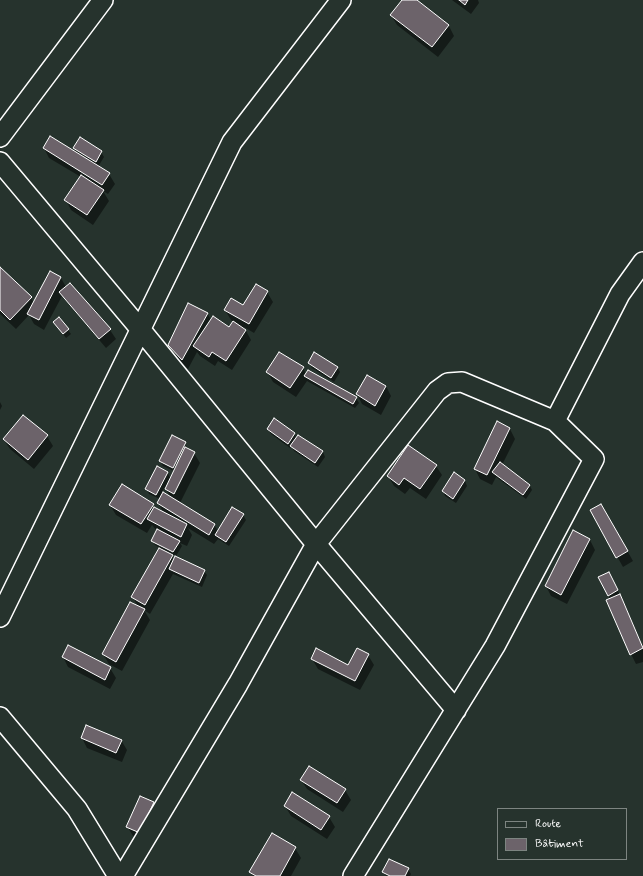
<!DOCTYPE html>
<meta charset="utf-8">
<style>
body{margin:0}
#map{position:relative;width:643px;height:876px;overflow:hidden;background:#26332d;font-family:Mynerve,sans-serif}
canvas{display:block}
.legend{position:absolute;left:497px;top:808px;width:130px;height:52px;box-sizing:border-box;background:#26332d;border:1px solid #7d8581;margin:0;padding:5px 7px;list-style:none;font-size:12px;color:#fff}
.legend li{display:flex;align-items:center;gap:8px;height:20px}
.legend b{width:20px;border:1px solid #7d8581}
</style>
<div id="map">
<canvas width="643" height="876"></canvas>
<ul class="legend">
<li><b style="height:5px;background:#26332d"></b>Route</li>
<li><b style="height:11px;background:#6c636a"></b>Bâtiment</li>
</ul>
</div>
<script>
const ctx = document.querySelector('canvas').getContext('2d');
ctx.lineJoin = 'round';
function fillPath(path, color) { ctx.fillStyle = color; ctx.fill(path, 'evenodd'); }
const shape = rows => new Path2D(rows.map(r => 'M' + r).join(''));
function trace(path, color, width, dash) { ctx.strokeStyle = color; ctx.lineWidth = width; ctx.lineCap = dash ? 'butt' : 'round'; ctx.setLineDash(dash || []); ctx.stroke(path); }
const shadow = shape([
 [403,0,415,0,449,26,454,36,438,57,397,25,391,15],
 [452,0,478,0,479,3,471,14],
 [44,148,78,155,74,148,101,152,104,157,98,167,109,174,115,184,108,194,103,191,109,201,93,225,71,210,66,200,81,177,49,158],
 [0,268,31,298,34,303,50,272,61,278,66,287,110,330,116,339,106,348,62,296,44,330,34,324,29,315,16,329,0,314],
 [267,292,273,302,254,333,244,327,251,340,232,370,218,361,215,366,200,356,197,352,188,369,175,355,169,345,207,313,211,320,230,328,234,322,231,320,225,310,244,307],
 [54,322,68,330,71,334,66,338],
 [309,363,337,367,340,372,334,382,312,368],
 [303,368,306,374,356,398,359,403,355,408,307,381,296,397,273,382,268,373],
 [386,386,391,396,381,415,362,404,357,394],
 [0,402,2,406,0,410],
 [23,416,47,436,53,446,34,469,10,449,4,440],
 [268,429,294,434,297,438,298,436,323,452,325,457,318,467,294,451,292,446,290,448,271,434],
 [510,429,515,439,502,465,530,486,532,490,526,499,496,477,492,485,480,479,475,469],
 [185,443,187,449,194,453,200,463,180,503,214,525,218,531,233,508,243,515,246,520,229,546,218,539,214,544,188,528,192,535,187,546,180,543,182,546,176,556,171,554,174,560,204,571,207,575,202,587,173,574,150,614,144,610,150,620,122,671,109,664,103,654,138,607,133,597,160,548,155,545,152,541,157,531,152,525,147,533,116,515,110,505,153,504,155,509,164,513,158,503,160,499,149,494,147,489,167,472,171,479,174,471,163,466,160,461],
 [165,487,171,498,162,492],
 [436,466,442,475,426,499,410,488,405,494,394,486,388,476],
 [455,474,465,481,467,486,456,503,445,496,443,491],
 [601,505,633,561,623,567,591,510],
 [574,532,590,540,595,550,567,604,551,596,546,586],
 [611,578,625,605,643,647,643,662,636,664,631,654,608,595],
 [368,655,374,665,360,690,318,669,312,659,348,666],
 [63,657,110,668,116,678,110,689,68,667],
 [82,738,121,740,127,750,122,762,87,748],
 [301,780,345,790,351,800,343,812,307,789],
 [153,803,159,813,146,842,133,836,127,826],
 [285,806,329,817,335,827,327,839,291,816],
 [272,835,295,848,301,858,291,876,253,876,250,872],
 [408,869,411,874,410,876,386,876,383,872]
]);
const building = shape([
 [402,0,417,0,449,25,432,47,390,15,402,0],
 [459,0,468,0,465,5,459,0],
 [50,136,110,173,102,185,43,148,50,136],
 [80,137,102,151,96,162,73,148,80,137],
 [81,175,104,190,87,215,64,200,81,175],
 [0,267,32,297,10,320,0,310,0,267],
 [50,271,61,277,39,320,27,314,50,271],
 [70,283,111,329,99,339,59,292,70,283],
 [256,284,268,291,249,324,224,310,231,298,243,305,256,284],
 [188,303,208,313,182,360,168,345,188,303],
 [213,316,229,327,233,321,246,330,226,361,212,352,209,357,193,346,213,316],
 [59,317,69,329,63,334,53,322,59,317],
 [279,352,304,367,290,388,266,372,279,352],
 [314,352,338,367,331,378,308,363,314,352],
 [308,370,357,397,353,404,304,376,308,370],
 [367,375,386,386,375,406,356,394,367,375],
 [23,415,48,435,28,460,3,439,23,415],
 [274,418,295,433,288,444,267,429,274,418],
 [497,421,510,428,487,475,474,469,497,421],
 [172,435,186,442,173,468,159,461,172,435],
 [298,435,323,451,315,463,290,446,298,435],
 [408,445,437,465,420,489,404,478,399,485,387,476,408,445],
 [185,447,195,452,174,494,165,489,185,447],
 [500,462,530,485,523,495,492,472,500,462],
 [157,466,168,472,156,495,145,489,157,466],
 [454,472,465,480,453,499,442,491,454,472],
 [122,484,154,504,141,524,109,505,122,484],
 [163,492,215,524,209,535,157,503,163,492],
 [601,504,628,551,616,558,590,510,601,504],
 [154,507,187,524,181,537,147,519,154,507],
 [232,507,244,514,226,542,215,535,232,507],
 [157,529,180,541,173,552,151,541,157,529],
 [573,530,590,539,561,595,545,586,573,530],
 [159,548,173,555,145,605,131,597,159,548],
 [175,556,205,570,199,583,169,569,175,556],
 [609,572,618,590,608,596,598,577,609,572],
 [620,594,643,648,630,655,606,600,620,594],
 [130,602,145,609,116,662,102,654,130,602],
 [68,645,111,667,105,680,62,657,68,645],
 [316,648,348,665,357,648,369,654,355,681,311,659,316,648],
 [86,725,122,740,116,753,81,738,86,725],
 [309,766,346,789,337,803,300,780,309,766],
 [292,792,330,816,321,830,284,806,292,792],
 [140,796,154,802,140,833,126,827,140,796],
 [272,833,296,847,280,876,256,876,249,872,272,833],
 [389,859,409,868,405,876,390,876,382,872,389,859]
]);
const minor = shape([
 [0,137,103,0],
 [0,162,141,330,316,544,456,710],
 [555,421,620,294,643,262],
 [0,617,232,142,341,0],
 [0,717,77,809,118,876],
 [123,876,238,684,316,544,437,391,448,383,462,382,555,421,594,459,495,646,353,876]
]);
fillPath(shadow, '#0007');
fillPath(building, '#6c636a');
trace(building, '#fff', 1);
trace(minor, '#fff', 22);
trace(minor, '#26332d', 19);
</script>
